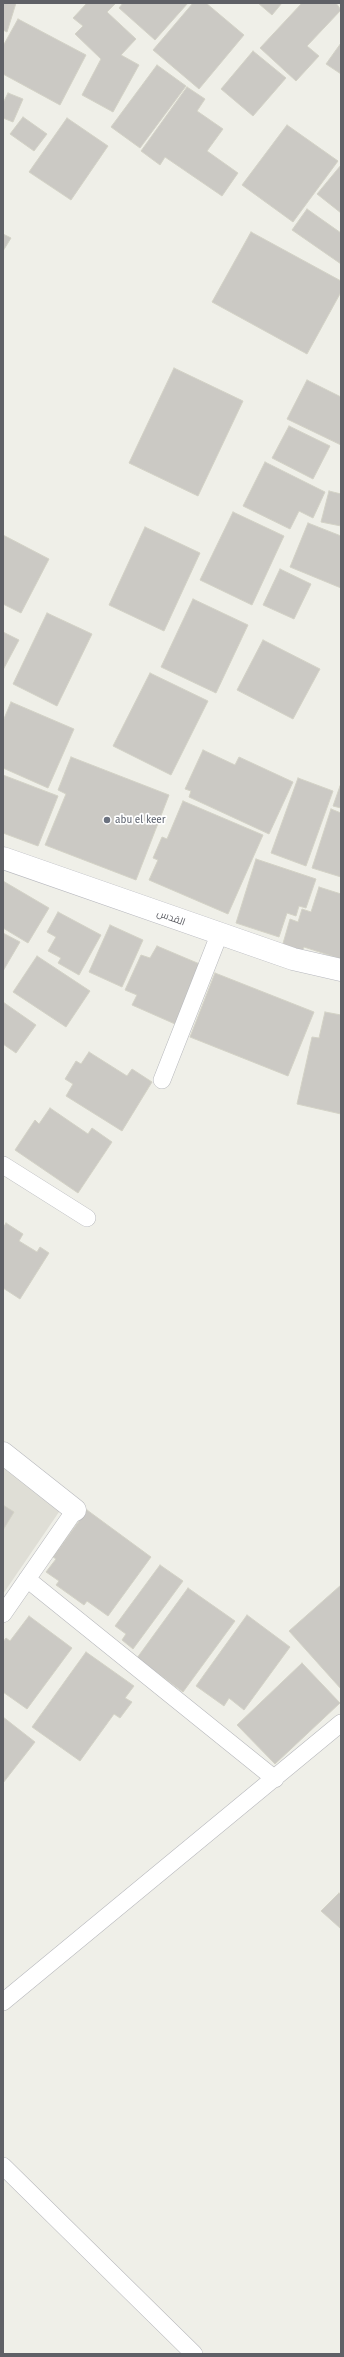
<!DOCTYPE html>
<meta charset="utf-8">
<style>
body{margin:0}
#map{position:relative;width:344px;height:2357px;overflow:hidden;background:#efefe8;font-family:"Fira Sans",sans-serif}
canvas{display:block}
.frame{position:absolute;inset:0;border:4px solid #5f6066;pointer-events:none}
</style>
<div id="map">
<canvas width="344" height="2357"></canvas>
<div class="frame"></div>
</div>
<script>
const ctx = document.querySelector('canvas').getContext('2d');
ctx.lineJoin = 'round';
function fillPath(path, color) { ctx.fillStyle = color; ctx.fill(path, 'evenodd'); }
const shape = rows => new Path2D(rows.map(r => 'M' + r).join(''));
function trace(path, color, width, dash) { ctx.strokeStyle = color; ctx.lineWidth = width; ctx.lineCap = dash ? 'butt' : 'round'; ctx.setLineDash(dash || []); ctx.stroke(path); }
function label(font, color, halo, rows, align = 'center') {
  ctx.font = font + ' "Fira Sans",Cairo,sans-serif'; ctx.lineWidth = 3.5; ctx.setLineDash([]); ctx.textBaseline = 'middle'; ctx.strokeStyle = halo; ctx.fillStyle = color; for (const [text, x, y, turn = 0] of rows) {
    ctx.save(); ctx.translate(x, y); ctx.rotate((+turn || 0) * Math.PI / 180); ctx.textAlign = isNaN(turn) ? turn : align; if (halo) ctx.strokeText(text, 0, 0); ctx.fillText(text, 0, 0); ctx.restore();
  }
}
const education = shape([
 [3,1463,61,1509,3,1594]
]);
const building = shape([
 [3,3,16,3,7,32,3,30,3,3],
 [87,3,113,3,115,4,107,12,136,39,121,55,139,65,113,112,82,95,101,59,75,34,83,26,73,18,87,3],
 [123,3,188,3,155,40,119,8,123,3],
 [193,3,206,3,244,35,199,89,153,50,193,3],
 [258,3,282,3,272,15,258,3],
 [302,3,336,3,341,10,307,46,319,56,296,81,260,48,302,3],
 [18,19,86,55,60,105,3,74,3,46,18,19],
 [341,43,341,74,326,64,341,43],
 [253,51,286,78,253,116,221,89,253,51],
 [157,65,186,86,140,148,111,127,157,65],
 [187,87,205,99,197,111,223,129,207,151,238,173,222,196,165,157,160,165,141,151,187,87],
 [8,93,23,99,13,122,3,118,3,103,8,93],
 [23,117,47,134,34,151,10,134,23,117],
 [67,118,108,146,71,200,29,172,67,118],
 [287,125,338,161,293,222,242,185,287,125],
 [341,165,341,213,317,194,341,165],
 [307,209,341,233,341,264,292,230,307,209],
 [251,232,341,281,341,292,307,354,212,302,251,232],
 [3,234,11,238,3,251,3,234],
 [174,368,243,401,198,496,129,463,174,368],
 [307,380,341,397,341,445,287,419,307,380],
 [289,426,330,446,313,479,272,458,289,426],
 [265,462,325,492,313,518,299,511,290,529,243,506,265,462],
 [329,491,341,494,341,526,321,522,329,491],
 [233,512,284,536,252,605,200,580,233,512],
 [308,523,341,536,341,588,290,567,308,523],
 [145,527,200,553,164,631,109,605,145,527],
 [3,535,49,559,21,613,3,604,3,535],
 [280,569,311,584,294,619,263,605,280,569],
 [193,599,248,625,216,693,161,667,193,599],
 [47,613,92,634,57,706,13,684,47,613],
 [3,632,19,640,3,670,3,632],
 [263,640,320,669,293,719,237,690,263,640],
 [150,673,208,701,171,775,113,746,150,673],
 [11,702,74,729,48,788,3,768,3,721,11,702],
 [203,750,235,765,239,757,293,782,269,834,189,797,191,791,185,789,203,750],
 [71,757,169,795,136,880,45,845,66,794,58,790,71,757],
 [3,775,58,796,38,846,3,833,3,775],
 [298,778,333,791,306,866,271,853,298,778],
 [340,786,341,786,341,808,333,806,340,786],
 [183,801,263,835,228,914,149,880,158,860,153,858,162,837,167,839,183,801],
 [331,809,341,813,341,877,312,868,331,809],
 [256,859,316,879,306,908,299,906,296,916,287,913,279,937,236,923,256,859],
 [3,881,49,908,28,943,3,928,3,881],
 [319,887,341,894,341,959,304,947,301,953,282,947,290,919,298,922,302,909,311,912,319,887],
 [58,912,101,935,79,975,58,963,61,958,48,951,56,937,47,932,58,912],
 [110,925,143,940,122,987,89,972,110,925],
 [3,933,20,942,3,971,3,933],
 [157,946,202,965,175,1024,132,1005,137,995,125,990,141,955,150,958,157,946],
 [37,956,90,991,66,1027,13,992,37,956],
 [215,973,314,1012,288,1076,190,1037,215,973],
 [3,1002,36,1025,16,1053,3,1044,3,1002],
 [325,1012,341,1015,341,1114,297,1104,312,1037,319,1038,325,1012],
 [89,1052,127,1076,132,1069,152,1082,122,1131,66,1096,73,1084,65,1079,76,1061,81,1064,89,1052],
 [50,1108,88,1134,92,1128,112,1142,78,1193,15,1150,35,1120,39,1124,50,1108],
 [6,1223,23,1234,19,1241,37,1252,40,1247,49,1253,20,1299,3,1288,3,1228,6,1223],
 [3,1505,14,1512,3,1530,3,1505],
 [87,1510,151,1557,108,1616,87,1601,84,1605,56,1585,59,1581,46,1572,56,1559,53,1557,87,1510],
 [160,1565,183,1581,133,1649,122,1640,126,1634,115,1626,160,1565],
 [341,1585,341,1689,289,1631,341,1585],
 [188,1588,235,1621,183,1692,137,1658,188,1588],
 [247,1615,290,1647,244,1710,229,1698,224,1706,196,1686,247,1615],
 [29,1616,72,1648,27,1709,3,1692,3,1642,6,1638,10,1641,29,1616],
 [86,1652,134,1686,125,1698,132,1702,120,1718,114,1714,80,1761,32,1727,86,1652],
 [302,1663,340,1703,275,1764,237,1725,302,1663],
 [3,1717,35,1742,3,1783,3,1717],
 [339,1893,341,1895,340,1928,321,1911,339,1893]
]);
const lane = shape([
 [162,1080,219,935],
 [3,1165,87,1218],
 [27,1579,275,1779],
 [3,1614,75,1510],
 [3,2002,341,1723],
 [3,2166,194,2354]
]);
const street = shape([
 [3,1453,75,1510]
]);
const secondary = shape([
 [3,858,293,959,341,970]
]);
const markers = [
 [107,820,4,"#6b7280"]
];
const worshipNames = [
 ["abu el keer",115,820]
];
const streetNames = [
 ["القدس",171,918,20]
];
fillPath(education, '#dfded6');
fillPath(building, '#cbc9c4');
trace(building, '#d3d2c6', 1);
trace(lane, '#b7b8bc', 18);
trace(street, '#b7b8bc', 23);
trace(secondary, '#b6b7bd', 23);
trace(lane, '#fff', 17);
trace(street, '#fff', 22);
trace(secondary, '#fff', 22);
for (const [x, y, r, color] of markers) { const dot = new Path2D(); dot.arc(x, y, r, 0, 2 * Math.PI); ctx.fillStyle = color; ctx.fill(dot); trace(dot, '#fff', 1.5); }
label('10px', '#5b616d', '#fff', worshipNames, 'left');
label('10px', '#5f6066', '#fff', streetNames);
</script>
